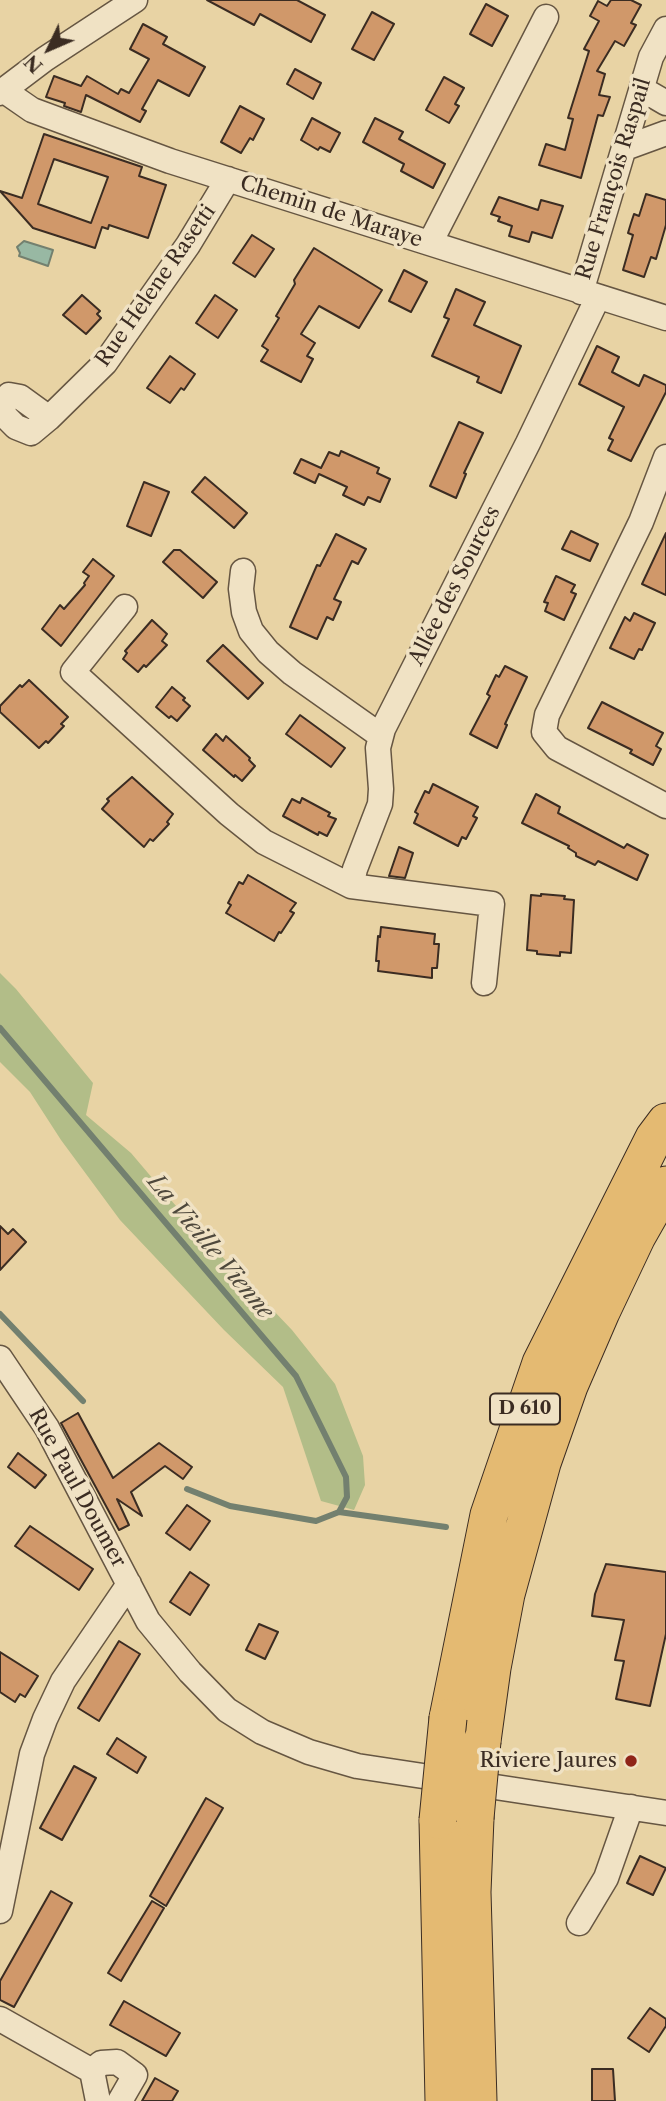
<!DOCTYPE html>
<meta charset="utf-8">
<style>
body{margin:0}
#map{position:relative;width:666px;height:2101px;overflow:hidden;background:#e8d3a4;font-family:"Libre Caslon Text",serif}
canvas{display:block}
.north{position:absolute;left:14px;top:14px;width:70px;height:70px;-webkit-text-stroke:5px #f0e2c4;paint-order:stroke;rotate:226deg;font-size:19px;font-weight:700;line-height:28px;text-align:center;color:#3b2c22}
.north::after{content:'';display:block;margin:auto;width:24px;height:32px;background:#3b2c22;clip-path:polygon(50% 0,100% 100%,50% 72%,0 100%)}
</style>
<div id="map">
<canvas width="666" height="2101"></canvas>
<div class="north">N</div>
</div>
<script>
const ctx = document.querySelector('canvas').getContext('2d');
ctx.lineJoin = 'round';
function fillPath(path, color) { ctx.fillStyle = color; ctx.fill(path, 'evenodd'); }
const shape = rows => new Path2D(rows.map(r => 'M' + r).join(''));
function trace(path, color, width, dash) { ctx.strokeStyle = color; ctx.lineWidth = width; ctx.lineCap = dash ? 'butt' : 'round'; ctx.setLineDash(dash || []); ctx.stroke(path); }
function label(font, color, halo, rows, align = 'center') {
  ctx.font = font + ' "Libre Caslon Text",serif'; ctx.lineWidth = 7; ctx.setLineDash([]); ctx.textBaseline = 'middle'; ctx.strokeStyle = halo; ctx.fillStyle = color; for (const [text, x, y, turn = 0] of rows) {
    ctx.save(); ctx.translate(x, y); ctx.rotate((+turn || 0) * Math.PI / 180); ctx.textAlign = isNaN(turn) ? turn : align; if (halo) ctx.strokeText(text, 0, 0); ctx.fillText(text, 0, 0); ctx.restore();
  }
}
const green = shape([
 [0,973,16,989,93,1083,86,1115,131,1153,193,1226,292,1330,335,1384,363,1456,365,1485,354,1510,321,1501,283,1387,224,1330,120,1220,61,1140,30,1092,0,1062]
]);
const water = shape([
 [24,241,53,250,48,266,19,256,20,253,17,247,24,241]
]);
const stream = shape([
 [0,1028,296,1376,346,1477,347,1497,339,1512],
 [0,1314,83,1401],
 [187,1489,230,1506,316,1521,339,1512,446,1527]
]);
const building = shape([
 [207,0,297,0,325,15,311,42,260,14,254,25,207,0],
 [611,0,631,0,641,5,631,23,636,25,624,46,615,41,597,71,605,74,599,95,610,97,603,116,598,115,581,178,539,165,546,144,565,150,573,119,568,118,589,51,584,49,599,21,590,16,598,1,607,6,611,0],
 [486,4,508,16,492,46,470,34,486,4],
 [372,12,394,24,374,60,352,49,372,12],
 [143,24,167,37,163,44,205,67,189,96,158,80,142,109,146,111,140,122,86,95,81,112,64,106,65,103,46,97,54,76,81,86,87,76,118,94,121,89,129,93,149,59,130,49,143,24],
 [295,69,321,83,313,99,287,84,295,69],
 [444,77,464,88,455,104,459,106,449,123,426,110,444,77],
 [240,106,264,119,253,140,250,138,241,153,221,142,240,106],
 [312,118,340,133,330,152,320,147,318,150,301,140,312,118],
 [375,118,403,132,399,139,445,164,433,188,401,171,404,164,363,142,375,118],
 [44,134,142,167,139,176,166,185,148,238,109,225,108,229,102,227,95,248,33,228,0,191,22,198,44,134],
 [54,159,108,177,91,223,38,204,54,159],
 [646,194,666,200,666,225,656,259,651,257,644,277,623,270,633,235,628,233,631,223,634,214,639,216,646,194],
 [499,197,538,210,541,200,563,206,552,238,532,232,529,242,509,236,512,226,498,221,500,217,491,214,499,197],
 [252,235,274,249,255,277,233,263,252,235],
 [314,248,382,290,359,328,319,306,301,334,315,343,307,356,313,359,301,382,261,361,268,350,262,346,279,318,276,316,295,284,294,280,314,248],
 [404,270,427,282,411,312,389,301,404,270],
 [456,289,485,302,474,325,521,346,501,393,477,382,479,377,432,356,449,319,444,317,456,289],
 [82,295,100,311,97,314,101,318,86,334,63,315,82,295],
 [215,295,237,310,218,338,196,323,215,295],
 [597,346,619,357,612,372,639,386,644,375,666,385,666,392,631,461,608,450,613,440,609,438,624,407,579,384,597,346],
 [170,356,195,374,184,390,181,388,170,403,147,388,170,356],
 [459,422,483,433,464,473,466,474,456,498,430,486,459,422],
 [341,451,379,468,377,473,390,479,380,502,368,497,364,505,343,495,347,487,319,474,315,483,294,473,301,459,321,468,329,452,339,456,341,451],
 [205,477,247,513,234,528,192,492,205,477],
 [144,482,169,492,151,536,127,526,144,482],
 [571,531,598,544,590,561,562,549,571,531],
 [666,533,666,595,642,584,666,533],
 [336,534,366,549,358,564,352,561,334,599,341,602,333,620,327,617,317,639,290,627,317,565,320,566,336,534],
 [174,550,180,550,217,582,203,598,163,562,174,550],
 [93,559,114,576,61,646,42,629,60,605,64,609,85,585,84,583,89,576,83,572,93,559],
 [556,576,575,585,571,592,576,594,564,620,545,611,548,603,544,602,556,576],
 [634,613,655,623,642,650,639,649,634,659,610,648,625,617,630,621,634,613],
 [152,620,167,634,162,641,167,645,146,667,144,665,138,672,123,659,127,653,125,651,152,620],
 [223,645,263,683,248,699,207,661,223,645],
 [505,666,527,677,505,724,507,725,497,748,470,734,490,696,487,694,496,675,499,677,505,666],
 [29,680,68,717,61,724,64,726,48,743,46,741,39,748,0,712,0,706,20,685,22,687,29,680],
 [172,687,185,698,183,700,190,706,177,721,171,716,169,718,156,707,172,687],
 [602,702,663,733,656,746,661,749,653,765,630,753,632,750,588,728,602,702],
 [300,715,345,748,331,767,286,734,300,715],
 [216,734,223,741,226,736,250,758,249,760,255,766,242,781,235,775,234,777,203,750,216,734],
 [132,777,173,814,167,822,169,824,153,841,150,839,144,847,102,809,109,801,107,799,132,777],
 [433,784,478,807,473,816,477,818,466,839,462,837,458,846,414,823,418,814,415,812,425,791,429,793,433,784],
 [536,794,560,807,558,813,624,848,627,844,648,855,637,880,598,861,595,865,576,856,576,853,568,848,569,846,522,823,536,794],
 [302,798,330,813,328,816,336,819,327,836,319,832,318,835,283,816,292,799,300,803,302,798],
 [399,847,413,853,405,878,389,876,399,847],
 [248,875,296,903,290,911,294,913,281,933,279,932,274,941,226,913,231,905,228,903,239,882,243,884,248,875],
 [541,894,565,896,564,899,574,900,571,953,560,952,560,956,537,954,537,951,527,950,531,895,541,896,541,894],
 [381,927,435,934,434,944,439,944,437,968,432,968,432,978,378,971,379,961,376,961,378,936,380,937,381,927],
 [0,1226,8,1234,13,1229,26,1242,0,1270,0,1226],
 [78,1413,113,1478,159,1443,192,1467,183,1479,165,1466,131,1492,142,1516,117,1499,129,1525,119,1530,61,1423,78,1413],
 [18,1453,46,1475,35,1488,8,1467,18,1453],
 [187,1505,210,1521,190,1550,166,1533,187,1505],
 [30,1526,93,1569,79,1590,15,1546,30,1526],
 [606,1564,666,1572,666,1634,650,1706,616,1699,624,1661,615,1660,624,1620,592,1616,595,1594,606,1564],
 [190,1572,209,1585,190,1615,170,1602,190,1572],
 [259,1624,278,1632,265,1659,246,1650,259,1624],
 [119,1641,140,1654,99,1721,78,1708,119,1641],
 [0,1652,38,1676,25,1697,20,1694,15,1702,0,1692,0,1652],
 [117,1738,146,1757,137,1773,107,1754,117,1738],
 [74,1766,96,1778,62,1840,40,1828,74,1766],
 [206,1798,223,1808,166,1906,150,1896,206,1798],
 [640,1856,666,1868,653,1895,627,1883,640,1856],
 [51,1891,72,1903,14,2007,0,2000,0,1981,51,1891],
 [152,1901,164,1908,121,1981,108,1973,152,1901],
 [124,2001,180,2033,166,2056,110,2025,124,2001],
 [650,2008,666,2019,666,2026,649,2052,628,2038,650,2008],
 [592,2069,613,2069,615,2101,592,2101,592,2069],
 [155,2078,178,2091,172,2101,142,2101,155,2078]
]);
const minor = shape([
 [642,89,666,103],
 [3,90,32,110,170,161,666,318],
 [0,93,45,59,135,0],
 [625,148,666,133],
 [430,243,546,17],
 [581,292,651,57,666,29],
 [49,418,20,397,9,395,2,405,5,416,16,427,31,433,49,418,105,363,188,245,228,179],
 [666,457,641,522,547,715,544,732,557,748,666,806],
 [243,571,241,589,244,612,251,631,268,652,292,673,381,736],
 [125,607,73,672,229,814,264,842,351,886,492,904,484,983],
 [351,886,355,869,380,804,381,789,378,748,383,729,528,443,598,297],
 [0,1358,47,1428,148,1621,190,1672,227,1710,262,1732,309,1752,357,1766,666,1813],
 [0,1911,32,1754,45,1719,63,1681,129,1584],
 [579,1923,606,1878,631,1807],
 [0,2019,92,2071,98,2101],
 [92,2071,101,2063,117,2062,135,2075,120,2101]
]);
const highway = shape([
 [448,1718,489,1515,541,1363,654,1138,666,1122],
 [482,1741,492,1668,506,1594,542,1463,569,1386,601,1312,637,1236,666,1185],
 [475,1818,472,1892,478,2101],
 [438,1820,444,2101]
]);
const highwayBridge = shape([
 [475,1818,482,1741],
 [438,1820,448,1718]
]);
const markers = [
 [631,1761,7,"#8f2418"]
];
const shields = [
 [525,1409,70]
];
const shieldNames = [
 ["D 610",525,1409]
];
const streetNames = [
 ["Rue François Raspail",614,179,-73],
 ["Chemin de Maraye",331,212,18],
 ["Rue Helene Rasetti",156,286,-55],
 ["Allée des Sources",455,586,-63],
 ["Rue Paul Doumer",77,1488,61]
];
const poiNames = [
 ["Riviere Jaures",617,1761]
];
const waterNames = [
 ["La Vieille Vienne",210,1247,50]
];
fillPath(green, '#b2bd88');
fillPath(water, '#98b8a3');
trace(water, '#73806f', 2);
trace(stream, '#73806f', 6);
fillPath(building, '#d0986a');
trace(building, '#3b2c22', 2);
trace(minor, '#665642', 27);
trace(highway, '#3b2c22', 39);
trace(minor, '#f0e2c4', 24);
trace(highway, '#e4ba72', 37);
trace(highwayBridge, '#3b2c22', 39, []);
trace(highwayBridge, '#e4ba72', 37);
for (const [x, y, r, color] of markers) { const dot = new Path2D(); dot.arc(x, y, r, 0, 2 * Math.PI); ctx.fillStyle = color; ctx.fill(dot); trace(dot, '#f0e2c4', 2.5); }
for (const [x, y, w] of shields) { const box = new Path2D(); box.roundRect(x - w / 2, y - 15.5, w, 31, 5); ctx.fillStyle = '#f0e2c4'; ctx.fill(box); trace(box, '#3b2c22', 2); }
label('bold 19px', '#3b2c22', null, shieldNames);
label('21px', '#3b2c22', '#f0e2c4', streetNames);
label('21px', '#3b2c22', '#f0e2c4', poiNames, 'right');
label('italic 23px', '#4e483c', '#f0e2c4', waterNames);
</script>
